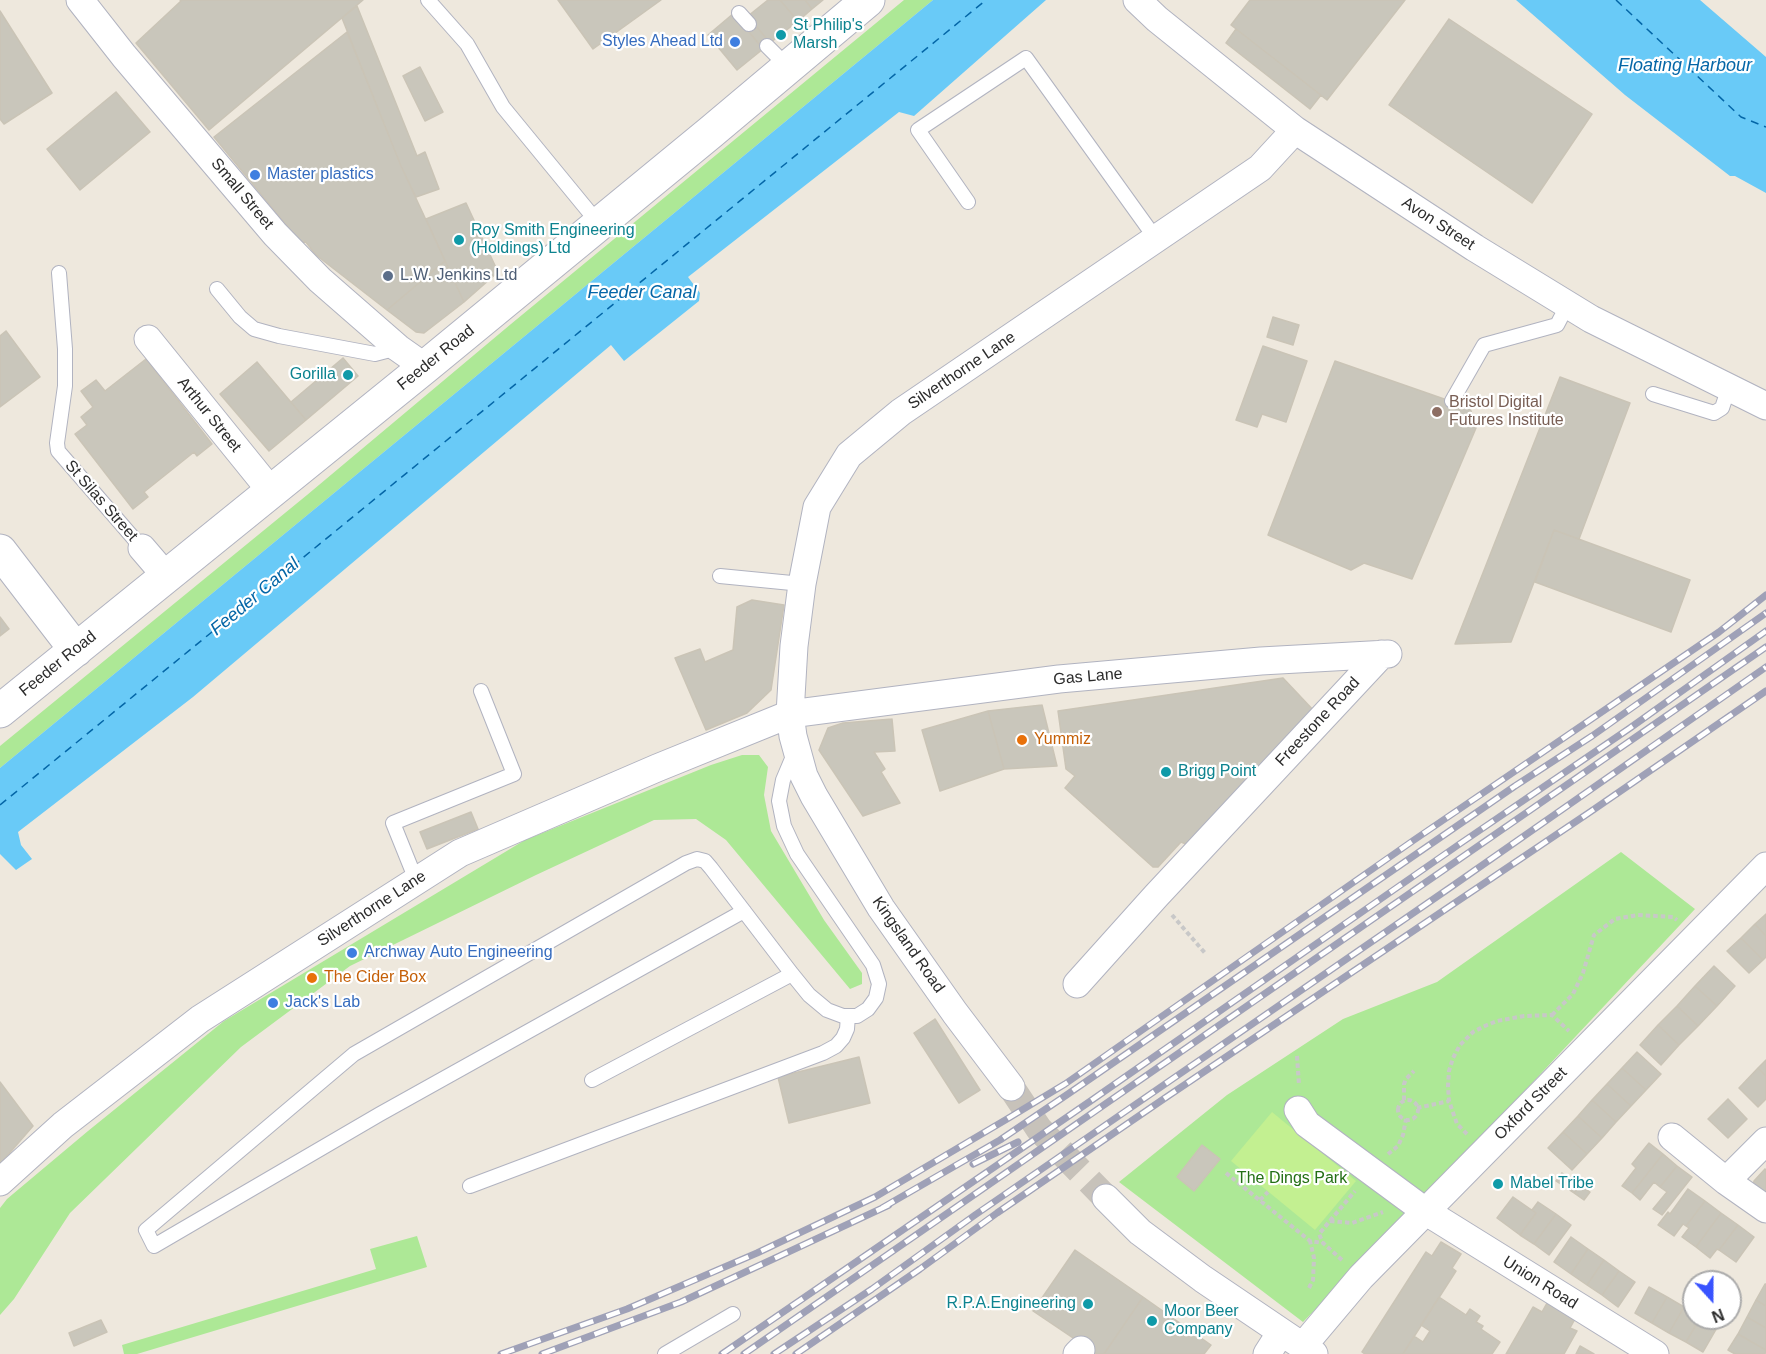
<!DOCTYPE html>
<style>
body{margin:0}
#map{position:relative;width:1766px;height:1354px;overflow:hidden;background:#eee8dd;font-family:Helvetica,sans-serif}
canvas{display:block}
.north{position:absolute;left:1682px;top:1270px;width:60px;height:60px;box-sizing:border-box;background:#fff;border:2px solid #ababab;border-radius:50%;rotate:159deg;font-size:16px;font-weight:700;line-height:24px;text-align:center;color:#2c2c2c}
.north::after{content:'';display:block;margin:auto;width:21px;height:27px;background:#3953ff;clip-path:polygon(50% 0,100% 100%,50% 72%,0 100%)}
</style>
<div id="map">
<canvas width="1766" height="1354"></canvas>
<div class="north">N</div>
</div>
<script>
const ctx = document.querySelector('canvas').getContext('2d');
ctx.lineJoin = 'round';
function fillPath(path, color) { ctx.fillStyle = color; ctx.fill(path, 'evenodd'); }
const shape = rows => new Path2D(rows.map(r => 'M' + r).join(''));
function trace(path, color, width, dash) { ctx.strokeStyle = color; ctx.lineWidth = width; ctx.lineCap = dash ? 'butt' : 'round'; ctx.setLineDash(dash || []); ctx.stroke(path); }
function label(font, color, halo, rows, align = 'center') {
  ctx.font = font + ' Helvetica,sans-serif'; ctx.lineWidth = 4.5; ctx.setLineDash([]); ctx.textBaseline = 'middle'; ctx.strokeStyle = halo; ctx.fillStyle = color; for (const [text, x, y, turn = 0] of rows) {
    ctx.save(); ctx.translate(x, y); ctx.rotate((+turn || 0) * Math.PI / 180); ctx.textAlign = isNaN(turn) ? turn : align; if (halo) ctx.strokeText(text, 0, 0); ctx.fillText(text, 0, 0); ctx.restore();
  }
}
const green = shape([
 [904,0,933,0,0,768,0,746,307,495,511,324],
 [742,755,759,755,768,767,764,795,771,831,824,920,862,973,862,984,850,989,726,840,696,819,654,820,536,875,350,966,241,1047,70,1213,14,1299,0,1315,0,1208,7,1199,88,1131,224,1021,525,840,711,765],
 [1621,852,1695,909,1414,1209,1303,1322,1119,1182,1227,1095,1343,1019,1437,982],
 [417,1236,427,1267,137,1354,124,1354,122,1345,376,1269,370,1249]
]);
const pitch = shape([
 [1272,1112,1356,1181,1315,1230,1231,1161]
]);
const water = shape([
 [933,0,1046,0,914,116,899,112,688,277,700,293,699,301,624,361,611,345,193,697,18,832,21,845,32,859,16,870,0,854,0,768],
 [1516,0,1700,0,1766,57,1766,193,1735,176,1730,176,1625,95]
]);
const ferry = shape([
 [1616,0,1741,117,1766,127],
 [0,805,986,0]
]);
const building = shape([
 [180,0,363,0,209,130,136,43,181,1,180,0],
 [558,0,661,0,593,49,558,0],
 [768,0,780,0,798,21,770,43,748,16,768,0],
 [780,0,805,0,812,9,798,21,780,0],
 [805,0,823,0,812,9,805,0],
 [1250,0,1405,0,1327,100,1231,25,1250,0],
 [357,6,417,156,425,152,439,189,416,197,401,166,342,18,357,6],
 [0,11,52,93,4,124,0,119,0,11],
 [734,13,763,49,737,70,708,35,734,13],
 [1449,19,1592,114,1532,203,1389,105,1449,19],
 [752,21,770,43,763,49,745,27,752,21],
 [1236,29,1321,95,1310,109,1226,43,1236,29],
 [347,32,401,166,445,261,387,310,316,255,305,241,302,244,214,137,347,32],
 [420,67,443,112,425,121,403,76,420,67],
 [116,92,150,132,80,190,47,149,116,92],
 [466,203,498,272,464,302,426,219,466,203],
 [445,261,464,302,424,333,416,332,387,310,445,261],
 [1273,317,1299,325,1293,345,1267,337,1273,317],
 [6,331,40,377,0,407,0,336,6,331],
 [1263,346,1307,361,1286,422,1262,414,1257,427,1236,420,1263,346],
 [343,358,358,376,306,420,291,402,343,358],
 [146,359,212,444,197,456,194,452,144,492,148,497,133,509,75,434,87,425,81,417,93,407,81,391,96,380,105,391,146,359],
 [1335,361,1470,408,1476,428,1412,579,1364,563,1351,570,1268,535,1335,361],
 [257,362,306,420,269,451,220,394,257,362],
 [1560,377,1630,403,1579,539,1554,530,1511,642,1455,644,1560,377],
 [1554,530,1690,580,1671,632,1535,582,1554,530],
 [752,600,784,605,771,690,747,713,706,730,675,658,700,649,705,662,733,650,737,607,752,600],
 [0,617,9,629,0,636,0,617],
 [1283,678,1316,713,1193,847,1181,842,1158,867,1153,867,1065,788,1075,776,1066,769,1058,711,1283,678],
 [1042,705,1057,766,1004,769,988,711,1042,705],
 [988,711,1004,769,940,791,922,730,988,711],
 [892,719,895,751,874,752,885,769,881,772,900,803,863,816,819,750,828,728,843,723,892,719],
 [471,812,478,829,427,849,420,832,471,812],
 [1766,914,1766,936,1755,924,1766,914],
 [1755,924,1766,936,1766,957,1763,960,1741,938,1755,924],
 [1741,938,1763,960,1749,973,1727,951,1741,938],
 [1714,966,1735,986,1717,1006,1695,986,1714,966],
 [1695,986,1717,1006,1698,1026,1677,1006,1695,986],
 [1677,1006,1698,1026,1679,1045,1658,1025,1677,1006],
 [935,1019,980,1090,959,1103,914,1033,935,1019],
 [1658,1025,1679,1045,1661,1065,1640,1045,1658,1025],
 [1637,1052,1661,1074,1646,1090,1622,1068,1637,1052],
 [859,1057,870,1103,789,1123,778,1077,859,1057],
 [1766,1060,1766,1076,1758,1068,1766,1060],
 [1622,1068,1646,1090,1631,1106,1607,1084,1622,1068],
 [1758,1068,1766,1076,1766,1099,1758,1107,1739,1088,1758,1068],
 [0,1082,33,1126,0,1164,0,1082],
 [1607,1084,1631,1106,1616,1122,1592,1100,1607,1084],
 [1728,1099,1747,1119,1728,1138,1708,1119,1728,1099],
 [1592,1100,1616,1122,1602,1138,1578,1116,1592,1100],
 [1578,1116,1602,1138,1587,1154,1563,1132,1578,1116],
 [1563,1132,1587,1154,1572,1170,1548,1148,1563,1132],
 [1649,1143,1663,1154,1632,1193,1622,1186,1636,1168,1632,1164,1649,1143],
 [1202,1145,1220,1159,1194,1191,1177,1177,1202,1145],
 [1663,1154,1677,1166,1660,1187,1654,1182,1640,1200,1632,1193,1663,1154],
 [1677,1166,1692,1177,1662,1215,1653,1209,1667,1192,1660,1187,1677,1166],
 [1765,1169,1766,1170,1766,1195,1753,1186,1754,1181,1765,1169],
 [1562,1173,1580,1185,1574,1193,1556,1181,1562,1173],
 [1580,1185,1590,1192,1584,1200,1574,1193,1580,1185],
 [1688,1189,1705,1201,1686,1226,1683,1224,1674,1236,1658,1225,1668,1212,1670,1214,1688,1189],
 [1513,1197,1536,1213,1520,1235,1497,1218,1513,1197],
 [1705,1201,1721,1213,1696,1247,1682,1237,1689,1228,1686,1226,1705,1201],
 [1538,1202,1556,1214,1534,1244,1520,1235,1536,1213,1532,1210,1538,1202],
 [1721,1213,1738,1225,1719,1250,1717,1249,1710,1258,1696,1247,1721,1213],
 [1556,1214,1571,1225,1549,1255,1534,1244,1556,1214],
 [1738,1225,1754,1237,1736,1262,1719,1250,1738,1225],
 [1571,1237,1588,1249,1571,1274,1554,1262,1571,1237],
 [1441,1242,1461,1254,1452,1268,1456,1271,1403,1354,1365,1354,1362,1352,1426,1252,1432,1256,1441,1242],
 [1588,1249,1604,1260,1587,1285,1571,1274,1588,1249],
 [1075,1250,1143,1297,1104,1354,1097,1354,1033,1311,1075,1250],
 [1604,1260,1619,1271,1602,1295,1587,1285,1604,1260],
 [1619,1271,1635,1282,1618,1307,1602,1295,1619,1271],
 [1765,1284,1766,1284,1766,1306,1756,1300,1765,1284],
 [1649,1287,1667,1297,1652,1323,1635,1313,1649,1287],
 [1143,1297,1211,1345,1204,1354,1104,1354,1143,1297],
 [1439,1297,1466,1315,1470,1309,1480,1316,1476,1322,1483,1326,1481,1329,1500,1342,1492,1354,1403,1354,1414,1336,1423,1342,1430,1331,1421,1325,1439,1297],
 [1667,1297,1684,1307,1669,1333,1652,1323,1667,1297],
 [1689,1298,1694,1301,1694,1318,1700,1318,1686,1342,1669,1333,1689,1298],
 [1756,1300,1766,1306,1766,1328,1747,1317,1756,1300],
 [1547,1303,1575,1319,1570,1328,1577,1331,1564,1354,1506,1354,1533,1307,1542,1312,1547,1303],
 [1747,1317,1766,1328,1766,1350,1738,1334,1747,1317],
 [1700,1318,1704,1318,1718,1326,1703,1352,1686,1342,1700,1318],
 [101,1320,107,1332,74,1346,69,1333,101,1320],
 [1738,1334,1766,1350,1765,1354,1735,1354,1728,1350,1738,1334],
 [1580,1346,1594,1354,1576,1354,1580,1346]
]);
const streetTunnel = shape([
 [1011,1087,1039,1129,1106,1198]
]);
const path = shape([
 [1172,915,1205,953],
 [1552,1015,1573,994,1583,973,1594,935,1615,919,1638,915,1673,917,1677,920],
 [1297,1056,1299,1085],
 [1404,1100,1404,1084,1406,1079,1414,1071],
 '1398 1110a10 10 0 1 1 20 0a10 10 0 1 1-20 0Z',
 [1417,1108,1449,1101],
 [1467,1134,1457,1124,1449,1101,1448,1086,1449,1071,1453,1058,1460,1045,1473,1032,1487,1025,1497,1021,1524,1016,1552,1015,1569,1031],
 [1388,1154,1398,1146,1403,1135,1406,1119],
 [1226,1173,1310,1241,1323,1243],
 [1260,1200,1268,1192],
 [1330,1221,1352,1223,1383,1212],
 [1342,1260,1323,1243,1319,1234,1355,1191],
 [1309,1288,1313,1280,1314,1258,1310,1241]
]);
const lane = shape([
 [428,0,467,44,503,107,599,224],
 [739,13,749,24],
 [767,46,788,67],
 [968,202,918,130,1026,58,1156,239],
 [59,273,65,349,65,386,57,443,58,451,142,548],
 [217,289,240,317,254,329,279,336,375,354,398,348],
 [1653,394,1714,413,1722,408,1729,387],
 [1452,401,1484,345,1557,325,1568,304],
 [720,576,802,584],
 [416,880,393,823,514,774,481,691],
 [744,911,380,1114,154,1246,146,1230,354,1054,686,863,697,859,705,861,711,868,792,974,809,995,827,1010,843,1016,857,1016,868,1009,876,998,879,984,873,965,797,854,784,826,779,801,783,780,794,754],
 [592,1080,792,974],
 [470,1186,823,1053,836,1046,843,1038,847,1029,848,1016],
 [665,1354,733,1314]
]);
const street = shape([
 [80,0,124,56,275,234,320,280,398,348,425,367],
 [1137,0,1157,19,1295,130,1475,248,1591,319,1766,406],
 [148,339,271,491],
 [142,548,166,576],
 [1077,984,1156,896,1382,654],
 [1011,1087,955,1013,881,908,814,796,804,776,793,736,790,714,794,646,802,584,817,507,849,455,901,412,1260,168,1295,130],
 [1298,1110,1307,1124,1425,1211,1655,1354],
 [1672,1137,1726,1181,1766,1209],
 [1726,1181,1766,1141],
 [0,1182,63,1125,200,1019,460,853,657,768,790,714,1059,679,1261,661,1388,654],
 [1106,1198,1140,1232,1203,1279,1314,1354],
 [1302,1347,1361,1277,1766,866],
 [1077,1354,1081,1350],
 [1267,1354,1281,1332]
]);
const secondary = shape([
 [0,551,76,650],
 [0,711,425,367,711,132,868,0]
]);
const rail = shape([
 [973,1164,1018,1142],
 [882,1208,1000,1140,1068,1094,1515,786,1592,736,1766,613],
 [501,1354,627,1309,757,1253,875,1197,1007,1119,1065,1084,1414,840,1719,632,1766,595],
 [542,1354,681,1302,889,1205],
 [722,1354,1092,1100,1461,843,1630,728,1766,631],
 [744,1354,1766,647],
 [774,1354,872,1289,975,1215,1451,887,1766,667],
 [796,1354,920,1269,997,1213,1168,1096,1593,810,1766,691]
]);
const markers = [
 [781,35,6,"#0f9aa8"],
 [735,42,6,"#3f7fe0"],
 [255,175,6,"#3f7fe0"],
 [459,240,6,"#0f9aa8"],
 [388,276,6,"#5c6f8a"],
 [348,375,6,"#0f9aa8"],
 [1437,412,6,"#8d6e63"],
 [1022,740,6,"#e8710a"],
 [1166,772,6,"#0f9aa8"],
 [352,953,6,"#3f7fe0"],
 [312,978,6,"#e8710a"],
 [273,1003,6,"#3f7fe0"],
 [1498,1184,6,"#0f9aa8"],
 [1088,1304,6,"#0f9aa8"],
 [1152,1321,6,"#0f9aa8"]
];
const cultureNames = [
 ["St Philip's",793,26],
 ["Marsh",793,44],
 ["Roy Smith Engineering",471,231],
 ["(Holdings) Ltd",471,249],
 ["Gorilla",336,375,"right"],
 ["Brigg Point",1178,772],
 ["Mabel Tribe",1510,1184],
 ["R.P.A.Engineering",1076,1304,"right"],
 ["Moor Beer",1164,1312],
 ["Company",1164,1330]
];
const shopNames = [
 ["Styles Ahead Ltd",723,42,"right"],
 ["Master plastics",267,175],
 ["Archway Auto Engineering",364,953],
 ["Jack's Lab",285,1003]
];
const streetNames = [
 ["Small Street",242,194,50],
 ["Avon Street",1438,224,33],
 ["Feeder Road",436,358,-39],
 ["Silverthorne Lane",962,371,-34],
 ["Arthur Street",209,415,51],
 ["St Silas Street",101,501,49],
 ["Feeder Road",58,664,-39],
 ["Gas Lane",1088,677,-5],
 ["Freestone Road",1318,722,-47],
 ["Silverthorne Lane",372,909,-33],
 ["Kingsland Road",908,945,55],
 ["Oxford Street",1531,1104,-45],
 ["Union Road",1540,1283,32]
];
const serviceNames = [
 ["L.W. Jenkins Ltd",400,276]
];
const educationNames = [
 ["Bristol Digital",1449,403],
 ["Futures Institute",1449,421]
];
const foodNames = [
 ["Yummiz",1034,740],
 ["The Cider Box",324,978]
];
const parkNames = [
 ["The Dings Park",1292,1179]
];
const waterNames = [
 ["Floating Harbour",1685,66],
 ["Feeder Canal",642,293],
 ["Feeder Canal",255,597,-40]
];
fillPath(green, '#ade896');
fillPath(pitch, '#c3f091');
fillPath(water, '#69caf7');
trace(ferry, '#0466a7', 1.5, [8, 6]);
fillPath(building, '#c9c6bb');
trace(building, '#cac4b6', 1.5);
trace(streetTunnel, '#c7c2ba', 27, [27, 14]);
trace(lane, '#b1b3c0', 16);
trace(street, '#b1b3c0', 29);
trace(secondary, '#b1b3c0', 35);
trace(path, '#c8c8c8', 4, [4.5, 3]);
trace(lane, '#fff', 14);
trace(street, '#fff', 27);
trace(secondary, '#fff', 33);
trace(rail, '#9fa1b7', 7);
trace(rail, '#fff', 4.5, [14]);
for (const [x, y, r, color] of markers) { const dot = new Path2D(); dot.arc(x, y, r, 0, 2 * Math.PI); ctx.fillStyle = color; ctx.fill(dot); trace(dot, '#fff', 2); }
label('16px', '#0d838f', '#fff', cultureNames, 'left');
label('16px', '#366cbe', '#fff', shopNames, 'left');
label('16px', '#2c2c2c', '#fff', streetNames);
label('16px', '#4e5e75', '#fff', serviceNames, 'left');
label('16px', '#785e54', '#fff', educationNames, 'left');
label('16px', '#c56008', '#fff', foodNames, 'left');
label('16px', '#236f15', '#fff', parkNames);
label('italic 18px', '#0466a7', '#fff', waterNames);
</script>
